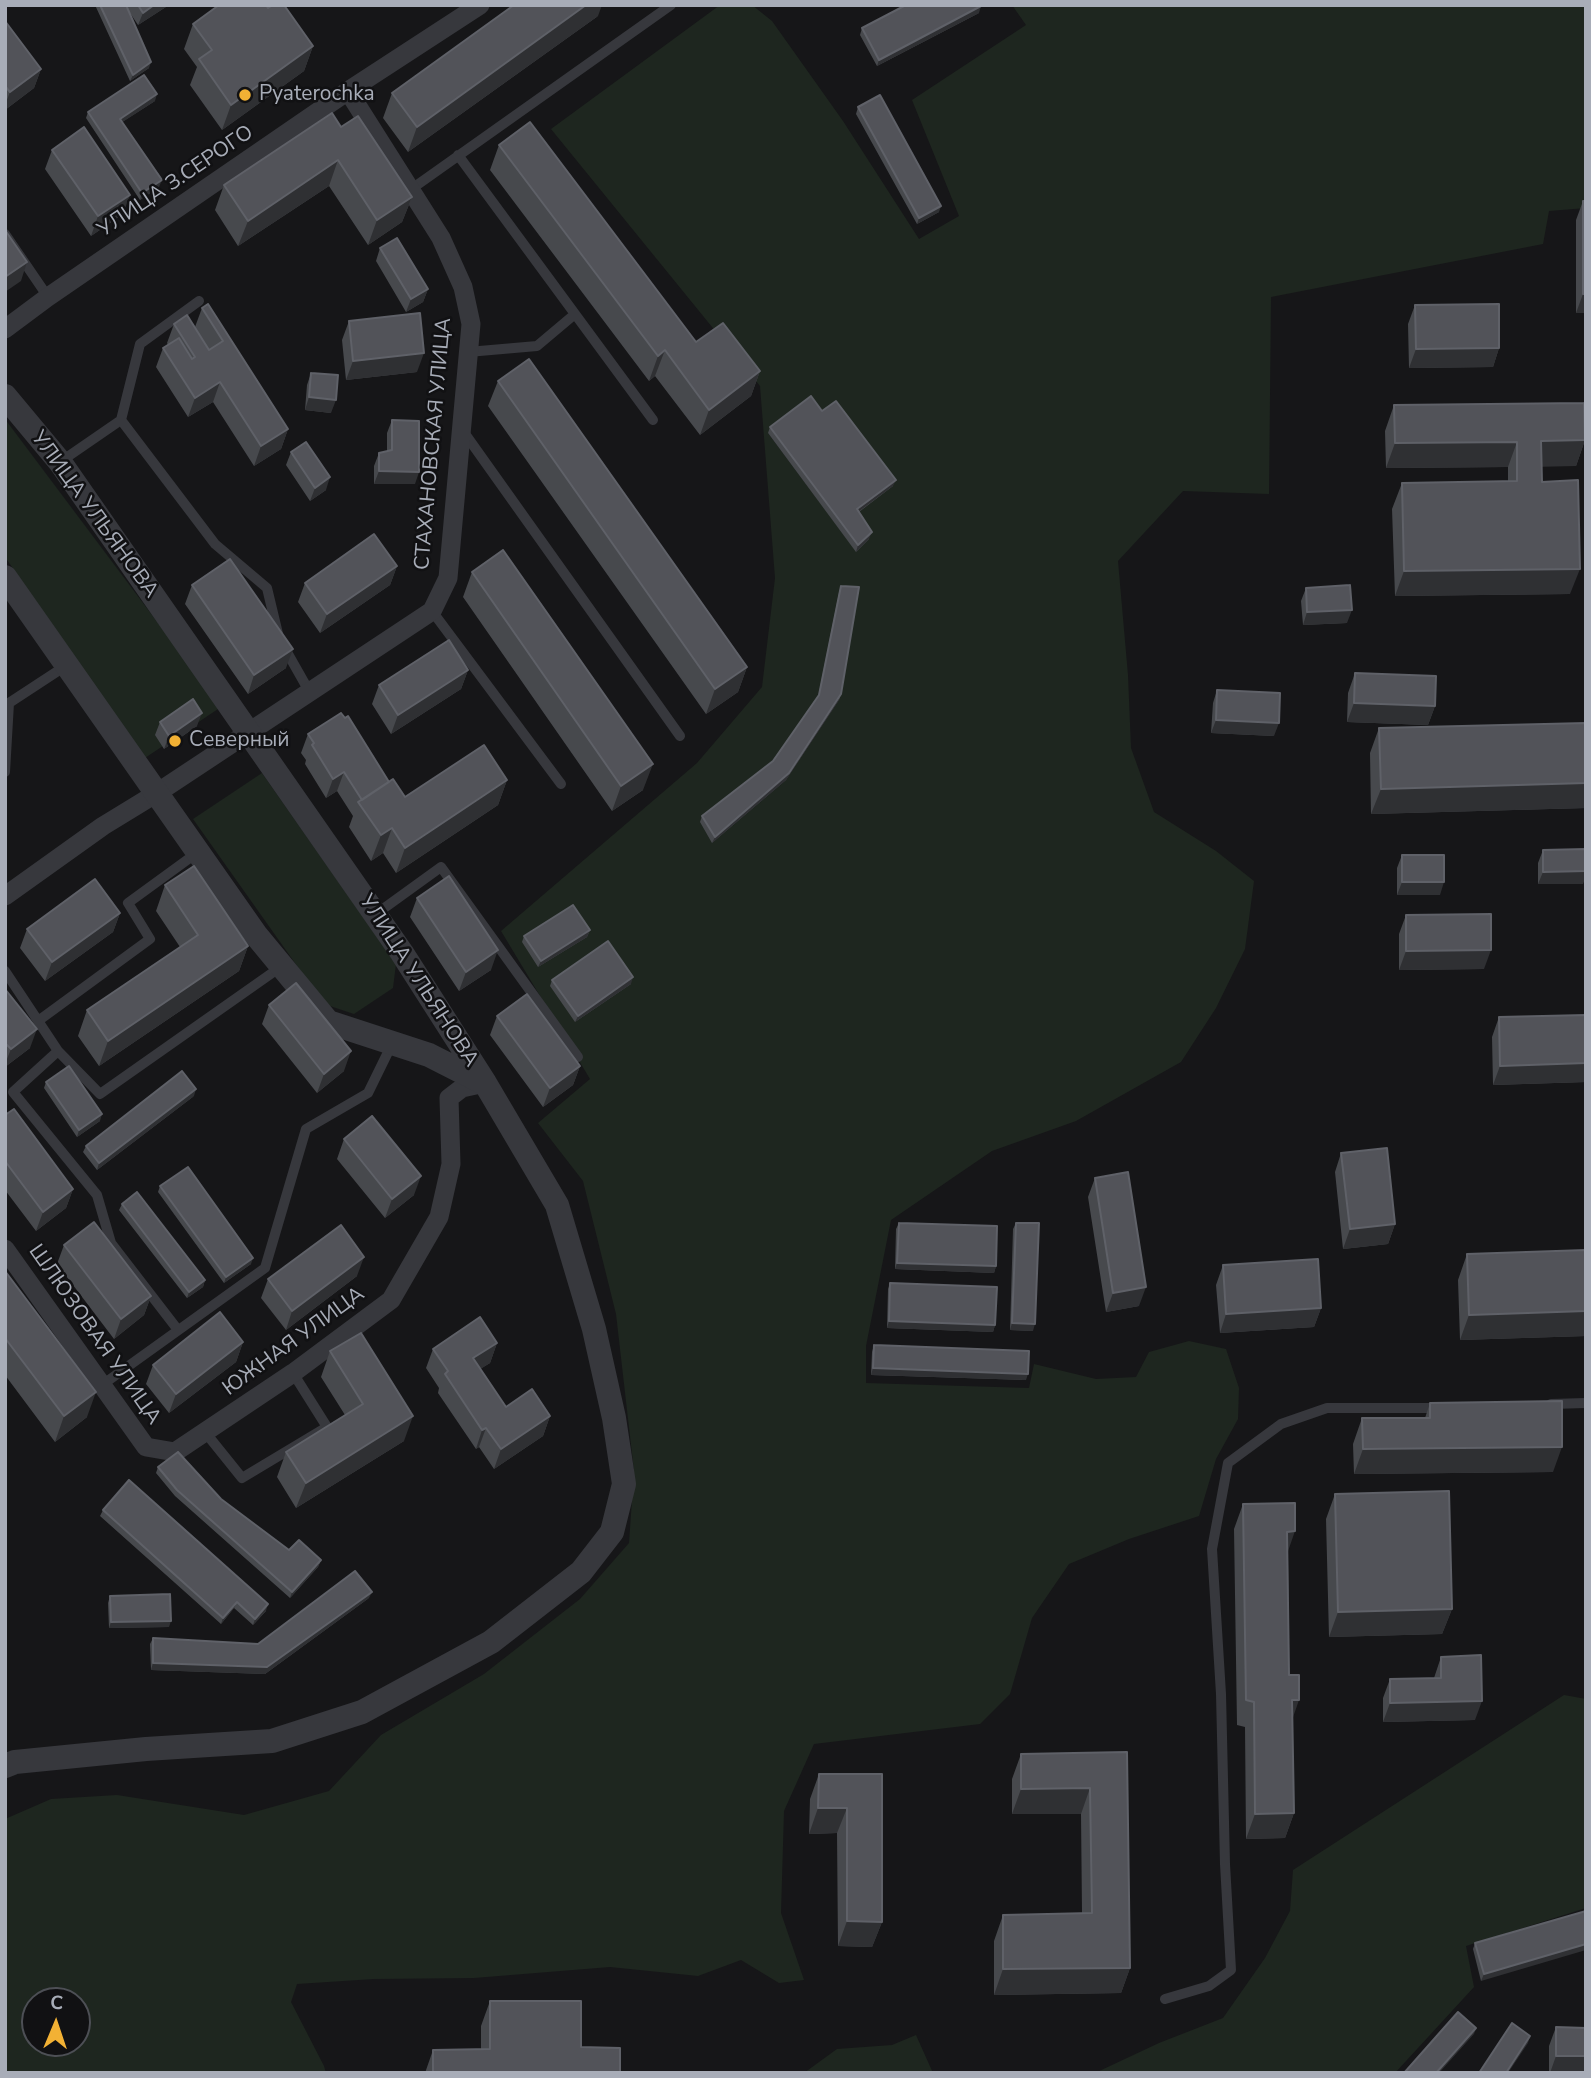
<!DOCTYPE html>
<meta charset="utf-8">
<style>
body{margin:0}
#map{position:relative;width:1591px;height:2078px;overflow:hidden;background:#161618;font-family:"Nunito Sans",sans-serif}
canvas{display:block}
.frame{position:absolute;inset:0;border:7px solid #a8adb8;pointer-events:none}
.north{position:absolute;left:21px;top:1987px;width:70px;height:70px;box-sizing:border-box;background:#111113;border:2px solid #4d4f55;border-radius:50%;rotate:2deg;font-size:19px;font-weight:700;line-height:28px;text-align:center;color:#a8adb8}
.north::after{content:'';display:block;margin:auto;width:24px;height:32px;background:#f2b134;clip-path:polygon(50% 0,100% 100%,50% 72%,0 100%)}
</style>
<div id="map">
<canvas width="1591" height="2078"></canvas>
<div class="frame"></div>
<div class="north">С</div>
</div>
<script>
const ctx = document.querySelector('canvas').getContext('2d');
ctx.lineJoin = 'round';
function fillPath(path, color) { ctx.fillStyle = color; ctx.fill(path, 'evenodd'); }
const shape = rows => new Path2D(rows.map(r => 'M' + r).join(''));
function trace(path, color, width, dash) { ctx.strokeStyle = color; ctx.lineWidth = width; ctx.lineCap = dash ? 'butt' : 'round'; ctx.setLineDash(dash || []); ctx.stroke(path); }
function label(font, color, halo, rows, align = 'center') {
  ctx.font = font + ' "Nunito Sans",sans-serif'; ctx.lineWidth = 5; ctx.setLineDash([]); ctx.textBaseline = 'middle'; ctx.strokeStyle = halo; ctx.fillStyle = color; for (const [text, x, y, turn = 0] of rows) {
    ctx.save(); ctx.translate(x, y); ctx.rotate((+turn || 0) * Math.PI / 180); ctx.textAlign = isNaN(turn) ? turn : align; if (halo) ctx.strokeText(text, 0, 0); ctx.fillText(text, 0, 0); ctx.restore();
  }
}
const green = shape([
 [720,5,752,5,772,21,843,121,919,239,959,216,912,100,1026,25,1012,5,1586,5,1586,208,1549,211,1543,244,1271,297,1269,494,1183,491,1118,561,1128,675,1131,748,1154,812,1216,851,1254,881,1245,949,1216,1008,1181,1062,1076,1121,992,1151,891,1220,866,1346,866,1383,1029,1388,1034,1364,1096,1379,1136,1377,1149,1352,1189,1341,1226,1349,1239,1388,1238,1419,1216,1459,1199,1516,1129,1539,1069,1564,1032,1618,1010,1694,980,1724,814,1744,784,1811,781,1913,804,1980,779,1983,741,1960,698,1976,610,1967,474,1978,374,1979,297,1984,291,2002,324,2066,326,2073,5,2073,5,1819,51,1799,117,1795,244,1815,329,1791,381,1735,484,1674,580,1599,629,1543,634,1471,616,1314,583,1181,538,1123,590,1079,501,931,697,763,762,687,775,578,760,386,551,129],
 [820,418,856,551,768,433],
 [839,592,839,700,786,780,712,843,817,702],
 [35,2001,77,2001,77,2043,35,2043],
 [5,419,221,707,145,758,5,557],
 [262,773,396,964,393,988,354,1014,324,1004,193,819],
 [1564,1695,1586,1699,1586,1908,1466,1946,1474,1987,1395,2073,1095,2073,1159,2043,1223,2018,1265,1958,1290,1911,1293,1870],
 [916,2035,933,2073,804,2073,837,2049,892,2045]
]);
const service = shape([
 [458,155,653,420],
 [410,190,671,5],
 [5,234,48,297],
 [468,352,537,346,575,314],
 [121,420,140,344,199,301],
 [463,431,680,736],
 [60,462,121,420,215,544,267,588,279,638,309,691],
 [432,611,561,784],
 [5,772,9,703,67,665],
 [376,914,441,867,578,1057],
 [5,971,58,1051,13,1092,97,1195,111,1243,178,1330],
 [38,1021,150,939,128,903,198,852],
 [58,1051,100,1094,282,966],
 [102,1385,265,1268,306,1129,368,1093,392,1044],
 [1551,1404,1586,1403],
 [205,1432,242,1478,327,1427,293,1373],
 [1165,1999,1209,1986,1231,1970,1225,1864,1221,1694,1212,1549,1228,1463,1281,1424,1327,1408,1441,1408]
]);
const minor = shape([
 [5,329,48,297,348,91,480,5],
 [5,896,103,826,157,793,432,611,448,578,471,324,463,287,441,238,348,91],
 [5,1249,146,1447,175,1452,293,1373,391,1300,439,1217,451,1164,449,1098,462,1088,485,1083]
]);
const tertiary = shape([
 [5,396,60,462,402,953,485,1083,557,1205,594,1329,614,1418,624,1484,612,1532,581,1572,491,1642,362,1712,272,1741,146,1749,15,1762,5,1766],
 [5,577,256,935,328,1022,429,1055,484,1083]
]);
const wall = shape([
 [95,5,169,5,138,25,130,13,149,68,130,81],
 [273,5,286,5,285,6,313,46,304,71,222,130,190,85,197,67,184,49,193,24,268,8],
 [979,13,877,66,860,35,862,28],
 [598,16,408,152,383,118,392,93],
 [5,21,41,69,34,88,5,110],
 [155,101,122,122,159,187,140,200,86,118,88,112],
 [858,107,939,212,917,224,856,114],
 [341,127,412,197,402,222,368,245,329,186,238,246,215,210,224,185],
 [499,145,696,342,760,371,751,396,700,435,655,376,649,381,490,170],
 [52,150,123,214,91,236,45,169],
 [1583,201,1586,201,1586,313,1576,313,1576,220],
 [380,248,428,289,423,302,406,312,376,261],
 [1415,305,1499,348,1493,367,1409,368,1408,324],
 [202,308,288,429,281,449,254,466,213,402,188,417,156,367,163,348,168,345,167,343,174,324,195,327],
 [349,321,417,372,346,380,342,340],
 [311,373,331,413,305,410,307,385],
 [498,381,747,667,738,692,706,714,488,406],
 [1394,405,1585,440,1576,466,1542,466,1542,482,1570,594,1395,596,1392,509,1402,483,1508,481,1508,467,1386,468,1385,431],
 [822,411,893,486,859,512,869,539,856,552,768,433,770,427],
 [392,420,415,484,374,484,374,466,379,453,387,451,387,433],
 [291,452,326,490,310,501,286,465],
 [397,566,390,585,320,633,298,602,305,583],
 [472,572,643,790,612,811,463,597],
 [192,585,286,668,248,694,185,604],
 [841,586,841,694,839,700,786,780,712,843,700,822,702,816,773,761,818,697,839,592],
 [1306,588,1347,623,1303,625,1301,601],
 [468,670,461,689,391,734,372,704,379,685],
 [1355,673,1435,706,1428,725,1347,722,1348,693],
 [1217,690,1274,736,1211,733,1213,703],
 [160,722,197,726,164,749,155,735],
 [1586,723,1586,808,1371,814,1370,753,1379,728],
 [308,734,389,782,405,797,507,780,498,805,396,873,383,853,371,861,349,827,353,816,337,791,326,798,305,764,306,760,301,753],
 [1543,850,1583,884,1538,884,1538,863],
 [1402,855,1440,895,1397,895,1397,868],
 [165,885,248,946,239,971,99,1066,78,1036,87,1010,180,947,156,911],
 [417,898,491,970,459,991,410,917],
 [120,913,113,932,45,981,20,948,27,929],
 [1406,915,1484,969,1399,970,1399,934],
 [590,930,587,937,538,967,522,942,524,936],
 [552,980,631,984,575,1022,550,986],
 [5,989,30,1048,5,1067],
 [269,1005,344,1071,317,1093,262,1024],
 [1586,1015,1586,1082,1493,1085,1492,1037,1499,1017],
 [497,1016,580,1066,573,1085,543,1107,490,1035],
 [46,1082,100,1121,77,1137,44,1088],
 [194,1096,97,1170,83,1152,86,1146],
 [5,1115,73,1189,66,1208,36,1231,5,1190],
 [344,1139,414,1195,385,1218,337,1159],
 [1341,1153,1395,1224,1388,1244,1343,1249,1335,1172],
 [1095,1178,1139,1306,1106,1312,1088,1197],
 [160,1186,251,1264,224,1283,158,1192],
 [122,1204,205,1280,203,1287,187,1298,119,1210],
 [899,1223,996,1266,994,1273,895,1269,896,1229],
 [1016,1223,1033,1331,1010,1330,1013,1229],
 [64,1245,151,1296,144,1315,114,1339,57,1264],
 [1586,1250,1586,1336,1460,1340,1458,1280,1467,1254],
 [1223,1265,1321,1308,1314,1327,1220,1333,1216,1285],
 [5,1271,87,1417,55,1442,5,1375],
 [357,1276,286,1330,261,1298,268,1279],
 [890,1283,995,1325,993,1332,887,1328,888,1289],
 [243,1342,236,1362,169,1413,146,1384,153,1365],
 [497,1343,490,1363,480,1369,506,1407,550,1416,543,1436,494,1469,479,1447,476,1449,438,1393,439,1388,426,1368,433,1349],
 [874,1345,1026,1380,871,1375,872,1352],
 [330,1351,404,1441,296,1508,277,1477,286,1452,345,1415,321,1377],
 [1430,1403,1553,1472,1354,1474,1353,1444,1362,1418,1425,1418],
 [158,1467,221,1499,289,1550,321,1560,318,1567,290,1598,175,1496,156,1473],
 [1335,1494,1452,1609,1442,1634,1329,1637,1326,1519],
 [1243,1504,1288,1551,1289,1675,1292,1720,1294,1813,1285,1838,1246,1839,1245,1727,1237,1725,1234,1529],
 [103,1510,266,1611,253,1625,234,1608,221,1624,100,1516],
 [110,1596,169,1627,109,1628,108,1603],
 [369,1598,265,1674,151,1670,150,1644,153,1638,258,1644],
 [1441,1657,1475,1720,1383,1722,1383,1698,1390,1679,1434,1678],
 [1127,1752,1130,1968,1121,1993,994,1995,994,1941,1003,1915,1082,1913,1081,1814,1012,1814,1012,1779,1021,1754],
 [819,1774,882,1774,882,1922,872,1947,838,1946,837,1833,809,1834,810,1799],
 [1586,1911,1481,1981,1473,1949,1475,1943],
 [490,2001,581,2047,620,2073,425,2073,433,2050,481,2049,481,2026],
 [1556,2027,1586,2028,1586,2073,1549,2073,1549,2046]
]);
const shadedWall = shape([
 [154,5,169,5,138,25,143,13],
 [586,5,602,5,598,16,408,152,417,127],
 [981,6,979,13,877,66,879,60],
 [313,46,304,71,222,130,231,105],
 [151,62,149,68,130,81,133,75],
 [41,69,34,88,5,110,5,105,10,92],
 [157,94,155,101,118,125,120,119],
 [338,160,329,186,238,246,248,221],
 [162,180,159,187,140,200,142,193],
 [130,195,123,214,91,236,98,216],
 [412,197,402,222,368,245,377,220],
 [941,206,939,212,917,224,919,218],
 [27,262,21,281,5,292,5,277],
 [428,289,423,302,406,312,411,299],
 [1583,294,1586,294,1586,313,1576,313],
 [1499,348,1493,367,1409,368,1416,349],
 [665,350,655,376,649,381,658,356],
 [424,353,417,372,346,380,353,361],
 [760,371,751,396,700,435,709,410],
 [220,382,213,402,188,417,195,398],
 [309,397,336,400,331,413,305,410],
 [288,429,281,449,254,466,261,446],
 [1585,440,1576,466,1532,467,1541,441],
 [1517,442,1508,467,1386,468,1395,443],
 [379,471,419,472,415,484,374,484],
 [330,477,326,490,310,501,315,488],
 [896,480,893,486,854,515,857,509],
 [872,532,869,539,856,552,858,545],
 [397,566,390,585,320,633,327,614],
 [1580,569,1570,594,1395,596,1404,571],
 [1352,610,1347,623,1303,625,1307,612],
 [293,649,286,668,248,694,254,675],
 [747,667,738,692,706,714,715,689],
 [468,670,461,689,391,734,398,715],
 [841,694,839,700,786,780,712,843,715,837],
 [1354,703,1435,706,1428,725,1347,722],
 [202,713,197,726,164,749,169,736],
 [1216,720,1279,723,1274,736,1211,733],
 [653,764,643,790,612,811,621,786],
 [344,772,337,791,326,798,333,779],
 [507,780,498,805,396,873,405,848],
 [1586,783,1586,808,1371,814,1381,789],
 [392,828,383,853,371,861,381,835],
 [1586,871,1586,877,1583,884,1538,884,1543,872],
 [1402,882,1444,882,1440,895,1397,895],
 [120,913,113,932,45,981,52,962],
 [590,930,587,937,538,967,541,961],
 [248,946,239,971,99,1066,108,1041],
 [498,950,491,970,459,991,466,972],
 [1491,950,1484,969,1399,970,1406,951],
 [633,977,631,984,575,1022,578,1016],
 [37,1029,30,1048,5,1067,5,1064,11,1049],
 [351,1051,344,1071,317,1093,324,1074],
 [1586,1063,1586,1082,1493,1085,1500,1066],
 [580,1066,573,1085,543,1107,550,1088],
 [196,1089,194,1096,97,1170,99,1163],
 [102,1114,100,1121,77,1137,79,1130],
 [421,1176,414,1195,385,1218,392,1199],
 [73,1189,66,1208,36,1231,43,1212],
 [1395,1224,1388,1244,1343,1249,1350,1229],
 [364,1257,357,1276,286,1330,292,1311],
 [253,1258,251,1264,224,1283,226,1277],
 [897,1263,996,1266,994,1273,895,1269],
 [205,1280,203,1287,187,1298,189,1292],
 [1146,1287,1139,1306,1106,1312,1113,1293],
 [151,1296,144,1315,114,1339,121,1319],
 [1321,1308,1314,1327,1220,1333,1226,1314],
 [1586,1311,1586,1336,1460,1340,1469,1315],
 [889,1321,995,1325,993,1332,887,1328],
 [1012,1323,1035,1324,1033,1331,1010,1330],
 [243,1342,236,1362,169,1413,176,1394],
 [497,1343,490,1363,466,1378,473,1358],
 [873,1368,1028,1374,1026,1380,871,1375],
 [96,1392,87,1417,55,1442,64,1416],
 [413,1416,404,1441,296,1508,306,1483],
 [550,1416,543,1436,494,1469,501,1449],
 [486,1428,479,1447,476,1449,482,1430],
 [1562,1447,1553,1472,1354,1474,1363,1449],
 [1295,1531,1286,1557,1287,1532],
 [321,1560,318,1567,290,1598,292,1592],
 [372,1592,369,1598,265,1674,151,1670,153,1663,267,1667],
 [237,1602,234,1608,221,1624,223,1618],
 [268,1604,266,1611,253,1625,255,1619],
 [1452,1609,1442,1634,1329,1637,1338,1612],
 [171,1621,169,1627,109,1628,111,1622],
 [1292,1700,1299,1700,1290,1726],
 [1482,1701,1475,1720,1383,1722,1390,1703],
 [1090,1788,1081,1814,1012,1814,1021,1789],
 [818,1808,847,1808,837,1833,809,1834],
 [1294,1813,1285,1838,1246,1839,1255,1814],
 [847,1921,882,1922,872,1947,838,1946],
 [1586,1944,1586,1950,1481,1981,1484,1974],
 [1130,1968,1121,1993,994,1995,1003,1969],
 [1476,2028,1474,2034,1439,2073,1436,2073],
 [1530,2036,1528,2043,1508,2073,1506,2073],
 [1556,2056,1586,2056,1586,2073,1550,2073]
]);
const building = shape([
 [100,5,126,5,151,62,133,75,100,5],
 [138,5,154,5,143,13,138,5],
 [219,5,266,5,268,8,273,5,284,5,313,46,231,105,199,59,212,50,193,24,219,5],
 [514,5,586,5,417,127,392,93,514,5],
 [906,5,981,5,981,6,879,60,862,28,906,5],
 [5,21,41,69,10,92,5,86,5,21],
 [144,75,157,94,120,119,162,180,142,193,88,112,144,75],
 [880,95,941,206,919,218,858,107,880,95],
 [332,113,341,127,358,116,412,197,377,220,338,160,248,221,224,185,332,113],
 [530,122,696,342,723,323,760,371,709,410,665,350,658,356,499,145,530,122],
 [84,127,130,195,98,216,52,150,84,127],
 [1583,201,1586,201,1586,294,1583,294,1583,201],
 [5,230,27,262,5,277,5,230],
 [397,238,428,289,411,299,380,248,397,238],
 [208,304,288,429,261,446,220,382,195,398,163,348,179,338,192,359,195,357,174,324,187,315,209,350,223,341,202,308,208,304],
 [1499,304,1499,348,1416,349,1415,305,1499,304],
 [420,313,424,353,353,361,349,321,420,313],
 [529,359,747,667,715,689,498,381,529,359],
 [311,373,338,375,336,400,309,397,311,373],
 [811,396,822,411,836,401,896,480,857,509,872,532,858,545,770,427,811,396],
 [1584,403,1585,440,1541,441,1542,482,1578,480,1580,569,1404,571,1402,483,1517,481,1517,442,1395,443,1394,405,1584,403],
 [392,420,419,421,419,472,379,471,379,453,392,450,392,420],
 [306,442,330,477,315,488,291,452,306,442],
 [374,534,397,566,327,614,305,583,374,534],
 [503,550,653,764,621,786,472,572,503,550],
 [230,559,293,649,254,675,192,585,230,559],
 [1350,585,1352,610,1307,612,1306,588,1350,585],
 [841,586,859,587,841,694,789,773,715,837,702,816,773,761,819,695,841,586],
 [449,640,468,670,398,715,379,685,449,640],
 [1355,673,1436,676,1435,706,1354,703,1355,673],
 [1217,690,1280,693,1279,723,1216,720,1217,690],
 [193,699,202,713,169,736,160,722,193,699],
 [341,713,345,718,348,716,389,782,362,800,344,772,333,779,312,745,314,743,308,734,341,713],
 [1586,723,1586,783,1381,789,1379,728,1586,723],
 [484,745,507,780,405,848,392,828,381,835,358,802,393,779,405,797,484,745],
 [1586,849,1586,871,1543,872,1543,850,1586,849],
 [1402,855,1444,855,1444,882,1402,882,1402,855],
 [194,866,248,946,108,1041,87,1010,198,935,165,885,194,866],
 [449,876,498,950,466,972,417,898,449,876],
 [95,879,120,913,52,962,27,929,95,879],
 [573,905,590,930,541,961,524,936,573,905],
 [1491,914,1491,950,1406,951,1406,915,1491,914],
 [608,941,633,977,578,1016,552,980,608,941],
 [296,983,351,1051,324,1074,269,1005,296,983],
 [5,989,37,1029,11,1049,5,1043,5,989],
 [527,994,580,1066,550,1088,497,1016,527,994],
 [1586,1015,1586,1063,1500,1066,1499,1017,1586,1015],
 [69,1066,102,1114,79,1130,46,1082,69,1066],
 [182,1071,196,1089,99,1163,86,1146,182,1071],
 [14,1109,73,1189,43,1212,5,1161,5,1115,14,1109],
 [372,1116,421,1176,392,1199,344,1139,372,1116],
 [1387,1148,1395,1224,1350,1229,1341,1153,1387,1148],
 [188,1167,253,1258,226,1277,160,1186,188,1167],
 [1128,1172,1146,1287,1113,1293,1095,1178,1128,1172],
 [137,1192,205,1280,189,1292,122,1204,137,1192],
 [94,1222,151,1296,121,1319,64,1245,94,1222],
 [899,1223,997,1226,996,1266,897,1263,899,1223],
 [1016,1223,1039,1223,1035,1324,1012,1323,1016,1223],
 [341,1225,364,1257,292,1311,268,1279,341,1225],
 [1586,1250,1586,1311,1469,1315,1467,1254,1586,1250],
 [1318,1259,1321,1308,1226,1314,1223,1265,1318,1259],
 [5,1271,96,1392,64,1416,5,1338,5,1271],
 [890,1283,997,1287,995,1325,889,1321,890,1283],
 [220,1312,243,1342,176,1394,153,1365,220,1312],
 [480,1317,497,1343,473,1358,506,1407,532,1389,550,1416,501,1449,486,1428,482,1430,445,1374,448,1371,433,1349,480,1317],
 [361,1333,413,1416,306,1483,286,1452,363,1404,330,1351,361,1333],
 [874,1345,1029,1351,1028,1374,873,1368,874,1345],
 [1562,1401,1562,1447,1363,1449,1362,1418,1430,1418,1430,1403,1562,1401],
 [178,1452,221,1499,289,1550,299,1540,321,1560,292,1592,177,1490,158,1467,178,1452],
 [129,1480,268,1604,255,1619,237,1602,223,1618,103,1510,129,1480],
 [1449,1491,1452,1609,1338,1612,1335,1494,1449,1491],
 [1295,1503,1295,1531,1287,1532,1289,1675,1299,1675,1299,1700,1292,1700,1294,1813,1255,1814,1254,1702,1246,1700,1243,1504,1295,1503],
 [355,1571,372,1592,267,1667,153,1663,153,1638,258,1644,355,1571],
 [170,1594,171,1621,111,1622,110,1596,170,1594],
 [1481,1655,1482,1701,1390,1703,1390,1679,1441,1678,1441,1657,1481,1655],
 [1127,1752,1130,1968,1003,1969,1003,1915,1092,1913,1090,1788,1021,1789,1021,1754,1127,1752],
 [819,1774,882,1774,882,1922,847,1921,847,1808,818,1808,819,1774],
 [1586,1911,1586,1944,1484,1974,1475,1943,1586,1911],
 [490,2001,581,2001,581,2047,620,2048,620,2073,433,2073,433,2050,490,2049,490,2001],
 [1458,2012,1476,2028,1436,2073,1404,2073,1458,2012],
 [1512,2023,1530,2036,1506,2073,1479,2073,1512,2023],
 [1556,2027,1586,2028,1586,2056,1556,2056,1556,2027]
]);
const markers = [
 [245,95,7,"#f2b134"],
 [175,741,7,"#f2b134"]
];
const poiNames = [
 ["Pyaterochka",259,95],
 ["Северный",189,741]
];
const streetNames = [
 ["УЛИЦА З.СЕРОГО",176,182,-34],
 ["СТАХАНОВСКАЯ УЛИЦА",434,444,-85],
 ["УЛИЦА УЛЬЯНОВА",94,515,54],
 ["УЛИЦА УЛЬЯНОВА",418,981,57],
 ["ШЛЮЗОВАЯ УЛИЦА",94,1335,55],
 ["ЮЖНАЯ УЛИЦА",294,1342,-36]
];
fillPath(green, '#1e261f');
trace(service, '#37383d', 10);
trace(minor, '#37383d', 19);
trace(tertiary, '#37383d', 24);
fillPath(wall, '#47494d');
fillPath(shadedWall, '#2f3033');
fillPath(building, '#525359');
trace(building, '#5f6168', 2);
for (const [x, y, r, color] of markers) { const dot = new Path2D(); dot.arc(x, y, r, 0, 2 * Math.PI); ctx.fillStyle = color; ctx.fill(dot); trace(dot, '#111113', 2.5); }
label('21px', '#a8adb8', '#111113', poiNames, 'left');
label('21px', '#a8adb8', '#111113', streetNames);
</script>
